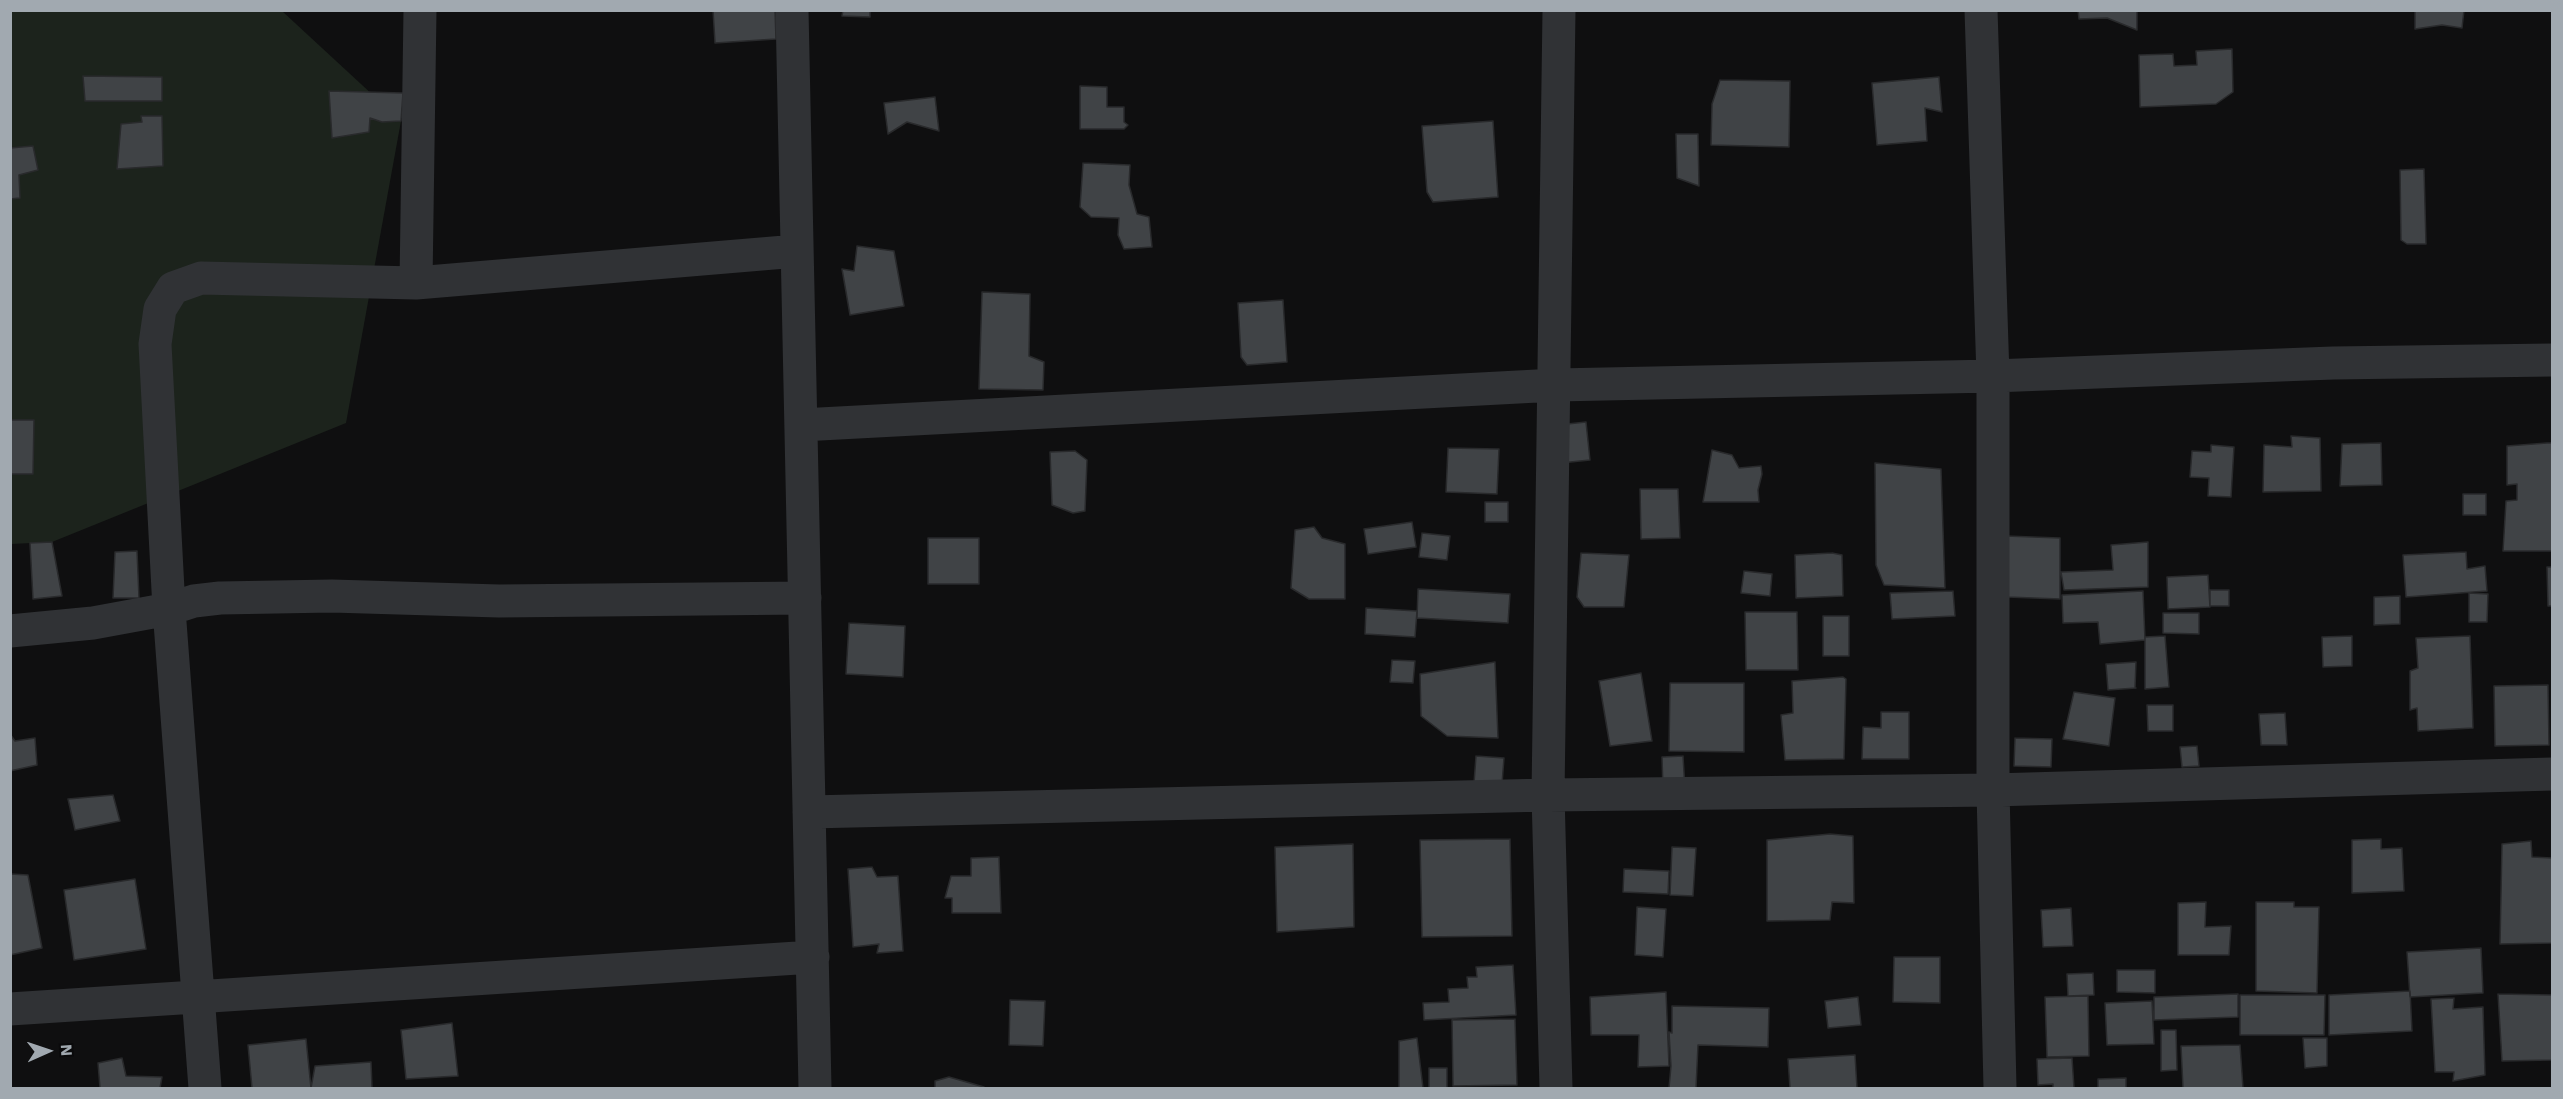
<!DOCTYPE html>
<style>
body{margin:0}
#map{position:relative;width:2563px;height:1099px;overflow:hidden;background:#0f0f10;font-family:"Work Sans",sans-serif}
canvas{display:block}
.frame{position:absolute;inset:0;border:12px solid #a1a9b0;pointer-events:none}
.north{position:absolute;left:18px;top:1021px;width:60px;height:60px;-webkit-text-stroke:4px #0a0a0b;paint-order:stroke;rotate:87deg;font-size:16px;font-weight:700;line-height:24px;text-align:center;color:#a1a9b0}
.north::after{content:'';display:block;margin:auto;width:21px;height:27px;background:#a1a9b0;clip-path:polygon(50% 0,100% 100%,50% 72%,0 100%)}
</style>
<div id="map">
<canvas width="2563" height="1099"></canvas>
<div class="frame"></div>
<div class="north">N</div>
</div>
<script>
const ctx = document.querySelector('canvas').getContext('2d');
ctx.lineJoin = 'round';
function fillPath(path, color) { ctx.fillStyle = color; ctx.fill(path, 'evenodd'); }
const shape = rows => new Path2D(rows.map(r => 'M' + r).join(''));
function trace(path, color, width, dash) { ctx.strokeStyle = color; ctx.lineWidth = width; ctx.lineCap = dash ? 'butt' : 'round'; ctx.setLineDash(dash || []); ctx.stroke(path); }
const green = shape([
 [10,11,282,11,401,121,346,423,52,542,11,544]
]);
const building = shape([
 [713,10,775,10,776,39,715,43,713,10],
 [843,10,870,10,870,17,842,16,843,10],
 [2078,10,2137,10,2137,30,2107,18,2079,19,2078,10],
 [2415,10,2464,10,2462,28,2442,25,2415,29,2415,10],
 [2232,49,2233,92,2216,104,2140,107,2139,55,2173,54,2174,66,2197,65,2196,51,2232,49],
 [83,76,162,77,162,101,85,101,83,76],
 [1939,77,1942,112,1925,108,1927,141,1877,145,1872,83,1939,77],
 [1720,80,1790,81,1789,147,1711,145,1712,104,1720,80],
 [1080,86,1107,87,1107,107,1124,107,1124,122,1128,125,1124,129,1080,129,1080,86],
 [329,91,403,93,401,121,382,122,370,118,369,132,332,138,329,91],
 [935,97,939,131,907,122,888,134,884,103,935,97],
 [141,116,162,116,163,166,117,169,121,124,142,122,141,116],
 [1493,121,1498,197,1433,202,1427,192,1422,126,1493,121],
 [1676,134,1698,134,1699,186,1677,178,1676,134],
 [33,146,38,170,19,175,20,198,10,199,10,148,33,146],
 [1083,163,1130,165,1129,185,1137,214,1149,217,1152,247,1124,249,1118,235,1119,218,1091,217,1080,207,1083,163],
 [2424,169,2426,244,2407,244,2401,240,2400,170,2424,169],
 [857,246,894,251,904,306,850,315,842,269,854,271,857,246],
 [982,292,1030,294,1029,356,1044,362,1043,390,979,389,982,292],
 [1283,300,1287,362,1247,365,1241,357,1238,303,1283,300],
 [10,420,34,420,33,474,10,474,10,420],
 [1586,422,1590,460,1561,463,1558,425,1586,422],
 [2291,436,2320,438,2321,491,2263,492,2264,445,2292,447,2291,436],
 [2381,443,2382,485,2340,486,2342,444,2381,443],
 [2547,443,2552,443,2552,551,2503,551,2506,501,2517,500,2517,484,2507,485,2507,446,2547,443],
 [2211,445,2234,447,2231,497,2208,496,2209,478,2190,477,2192,451,2211,452,2211,445],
 [1448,448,1499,449,1497,494,1446,492,1448,448],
 [1712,450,1732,455,1739,468,1761,466,1762,474,1758,490,1759,502,1703,502,1712,450],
 [1075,451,1087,460,1085,511,1073,513,1052,505,1050,452,1075,451],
 [1875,463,1941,469,1945,588,1884,585,1876,565,1875,463],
 [1640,489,1678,489,1680,538,1641,539,1640,489],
 [2463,494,2486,494,2486,515,2463,515,2463,494],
 [1485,502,1508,502,1508,522,1485,522,1485,502],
 [1412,522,1416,547,1368,554,1364,529,1412,522],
 [1314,527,1322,538,1345,544,1345,599,1309,599,1291,588,1295,530,1314,527],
 [1422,533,1450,536,1447,560,1419,557,1422,533],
 [2006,536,2060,538,2060,599,2007,597,2006,536],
 [928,538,979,538,979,584,928,584,928,538],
 [52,542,62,596,33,599,30,543,52,542],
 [2148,542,2148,587,2064,590,2061,572,2113,570,2111,545,2148,542],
 [137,551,139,598,113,598,115,552,137,551],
 [2466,552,2467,569,2485,566,2487,591,2406,597,2403,555,2466,552],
 [1581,553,1629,555,1624,607,1584,607,1577,597,1581,553],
 [1832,553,1842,555,1843,596,1796,598,1795,555,1832,553],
 [2547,567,2552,567,2552,606,2548,606,2547,567],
 [1744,571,1772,574,1770,596,1741,593,1744,571],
 [2208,575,2210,607,2168,609,2167,577,2208,575],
 [1418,589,1510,594,1508,623,1417,618,1418,589],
 [2210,590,2229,590,2229,606,2210,606,2210,590],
 [1953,591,1955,616,1892,619,1890,593,1953,591],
 [2143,591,2145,640,2100,644,2098,622,2063,623,2062,595,2143,591],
 [2469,593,2488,594,2487,622,2469,622,2469,593],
 [2400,596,2400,624,2374,625,2374,597,2400,596],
 [1366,608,1417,611,1415,637,1365,634,1366,608],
 [1745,612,1797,612,1798,670,1746,670,1745,612],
 [2163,613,2199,613,2199,634,2163,633,2163,613],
 [1823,616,1849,616,1849,656,1823,656,1823,616],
 [849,623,905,626,903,677,846,674,849,623],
 [2165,636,2169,687,2145,689,2145,637,2165,636],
 [2352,636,2352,666,2323,667,2322,637,2352,636],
 [2470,636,2473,728,2418,731,2417,708,2410,710,2410,671,2418,668,2416,638,2470,636],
 [1392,660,1415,661,1413,683,1390,682,1392,660],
 [1495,662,1498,738,1447,736,1421,716,1420,674,1495,662],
 [2136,662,2135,688,2136,688,2108,690,2106,664,2136,662],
 [1641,673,1652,741,1610,746,1599,681,1641,673],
 [1843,677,1846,679,1844,759,1785,760,1781,715,1793,713,1792,681,1843,677],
 [1670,683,1744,683,1744,752,1669,751,1670,683],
 [2548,685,2549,745,2495,746,2494,686,2548,685],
 [2074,692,2115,698,2109,746,2063,739,2074,692],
 [2147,705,2173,705,2173,731,2148,731,2147,705],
 [1881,712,1909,712,1909,759,1862,759,1863,727,1881,728,1881,712],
 [2285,713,2287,745,2261,745,2259,714,2285,713],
 [10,734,15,741,35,738,37,765,10,771,10,734],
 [2015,738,2052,739,2051,767,2014,766,2015,738],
 [2197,746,2199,766,2182,767,2180,747,2197,746],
 [1476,756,1504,758,1502,784,1474,783,1476,756],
 [1683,756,1685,789,1663,790,1662,757,1683,756],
 [113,795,120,821,75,830,68,799,113,795],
 [1830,834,1853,836,1854,903,1832,902,1830,920,1767,921,1767,840,1830,834],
 [1510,839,1512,936,1422,937,1420,840,1510,839],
 [2381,839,2381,849,2402,848,2404,891,2352,893,2352,840,2381,839],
 [2531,841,2532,857,2552,858,2552,943,2500,944,2502,844,2531,841],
 [1353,844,1354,927,1277,932,1275,847,1353,844],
 [1672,847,1696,848,1693,896,1670,895,1672,847],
 [999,857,1001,913,952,913,952,898,945,898,951,876,971,876,971,858,999,857],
 [872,867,877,877,898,876,903,951,877,953,879,944,853,947,848,869,872,867],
 [1624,869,1669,871,1668,894,1623,892,1624,869],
 [10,874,28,875,42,948,10,955,10,874],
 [135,879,146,949,74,960,64,890,135,879],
 [2206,902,2205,927,2231,926,2229,955,2178,955,2178,903,2206,902],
 [2256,902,2294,902,2294,907,2319,907,2317,993,2256,991,2256,902],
 [1637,907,1666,909,1663,957,1635,955,1637,907],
 [2071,908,2073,946,2043,947,2041,910,2071,908],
 [2481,948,2483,993,2410,997,2407,952,2481,948],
 [1894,957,1940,957,1940,1003,1893,1002,1894,957],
 [1513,965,1516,1015,1424,1020,1423,1003,1449,1002,1448,989,1468,988,1467,977,1477,977,1476,967,1513,965],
 [2117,970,2155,970,2155,993,2117,992,2117,970],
 [2093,973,2094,995,2068,996,2067,974,2093,973],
 [2410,991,2412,1031,2329,1035,2329,995,2410,991],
 [1666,992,1669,1066,1638,1067,1639,1035,1591,1035,1590,997,1666,992],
 [2238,994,2238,1017,2154,1020,2154,997,2238,994],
 [2498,994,2552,995,2552,1060,2502,1061,2498,994],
 [2240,995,2325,995,2324,1035,2240,1035,2240,995],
 [2088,996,2089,1056,2047,1057,2045,997,2088,996],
 [1858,997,1861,1025,1828,1028,1825,1001,1858,997],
 [2454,998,2453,1009,2483,1007,2485,1075,2453,1081,2454,1072,2435,1072,2431,999,2454,998],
 [1010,1000,1045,1001,1043,1046,1009,1045,1010,1000],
 [2152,1001,2154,1044,2107,1045,2105,1003,2152,1001],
 [1672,1006,1769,1008,1768,1047,1698,1045,1696,1088,1669,1088,1671,1066,1669,1032,1672,1033,1672,1006],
 [1515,1019,1517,1085,1453,1086,1452,1020,1515,1019],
 [452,1023,458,1076,406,1079,401,1030,452,1023],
 [2161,1030,2176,1030,2177,1070,2161,1071,2161,1030],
 [1417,1038,1423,1088,1399,1088,1399,1041,1417,1038],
 [2303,1038,2327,1038,2327,1066,2305,1068,2303,1038],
 [306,1039,311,1088,252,1088,248,1045,306,1039],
 [2240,1045,2243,1088,2183,1088,2181,1046,2240,1045],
 [1855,1055,1857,1088,1790,1088,1788,1059,1855,1055],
 [122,1058,126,1076,162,1077,160,1088,100,1088,98,1063,122,1058],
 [2072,1058,2074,1088,2053,1088,2053,1084,2038,1085,2037,1059,2072,1058],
 [371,1062,372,1088,311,1088,315,1066,371,1062],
 [1429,1068,1447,1068,1447,1088,1429,1088,1429,1068],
 [949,1077,984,1087,984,1088,935,1088,935,1081,949,1077],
 [2126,1078,2126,1088,2098,1088,2098,1079,2126,1078]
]);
const street = shape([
 [792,10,815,1088],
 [1981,10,1993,376,1993,790,2000,1088],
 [416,283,420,10],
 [801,425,1556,385,1993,376,2333,363,2552,360],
 [10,631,93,623,169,609,194,601,220,598,332,596,499,601,805,598],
 [809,812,1548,795,1993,790,2552,774],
 [10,1009,813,957],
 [205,1088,169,609,155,344,160,309,173,288,201,278,416,283,797,251],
 [1556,1088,1548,795,1559,10]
]);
fillPath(green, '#1c231c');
fillPath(building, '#404346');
trace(building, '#292a2c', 1.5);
trace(street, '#303235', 33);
</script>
